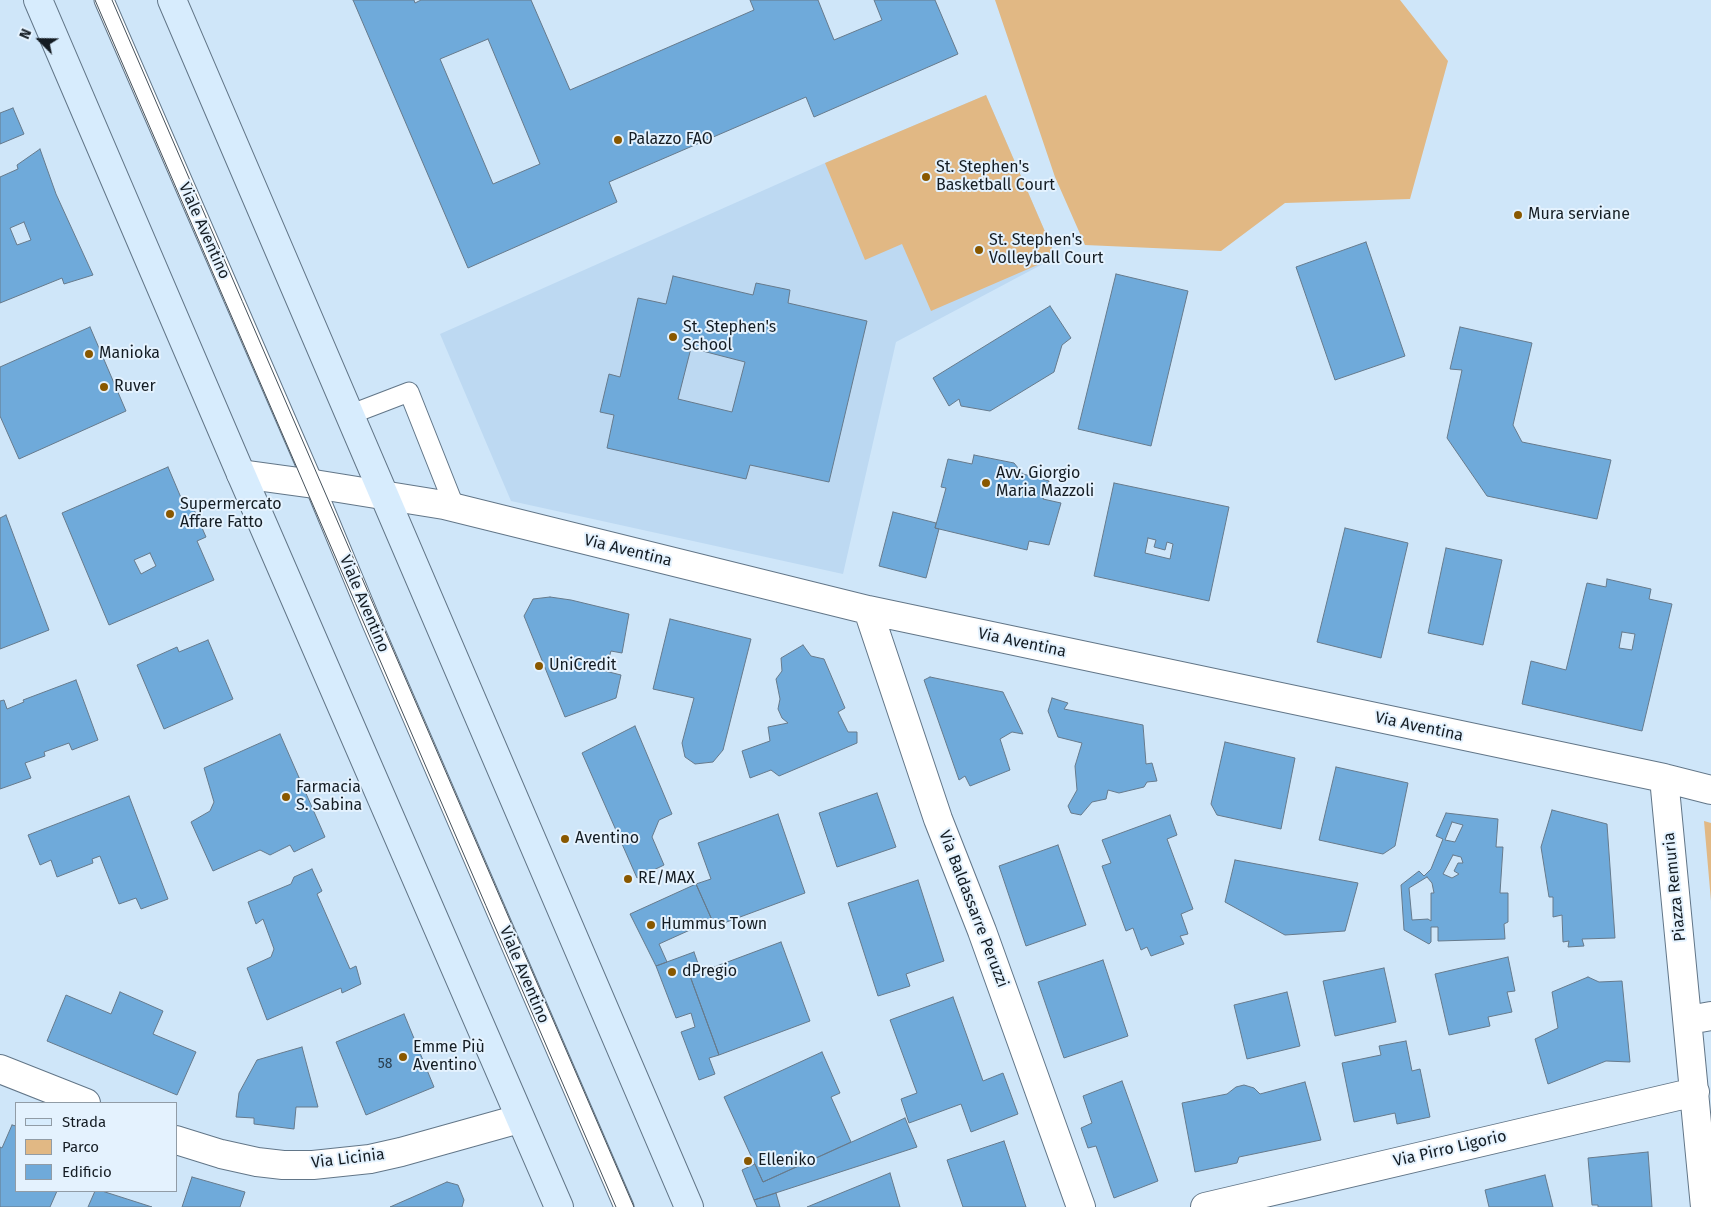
<!DOCTYPE html>
<meta charset="utf-8">
<style>
body{margin:0}
#map{position:relative;width:1711px;height:1207px;overflow:hidden;background:#cfe6f9;font-family:"Fira Sans",sans-serif}
canvas{display:block}
.legend{position:absolute;left:15px;top:1102px;width:162px;height:90px;box-sizing:border-box;background:#e4f2fe;border:1px solid #919ca6;margin:0;padding:6px 9px;list-style:none;font-size:15px;color:#141c23}
.legend li{display:flex;align-items:center;gap:10px;height:25px}
.legend b{width:25px;border:1px solid #919ca6}
.north{position:absolute;left:15px;top:15px;width:50px;height:50px;-webkit-text-stroke:4px #e4f2fe;paint-order:stroke;rotate:293deg;font-size:14px;font-weight:700;line-height:20px;text-align:center;color:#141c23}
.north::after{content:'';display:block;margin:auto;width:18px;height:22px;background:#141c23;clip-path:polygon(50% 0,100% 100%,50% 72%,0 100%)}
</style>
<div id="map">
<canvas width="1711" height="1207"></canvas>
<ul class="legend">
<li><b style="height:6px;background:#d7ecfd"></b>Strada</li>
<li><b style="height:14px;background:#e1b884"></b>Parco</li>
<li><b style="height:14px;background:#6faada"></b>Edificio</li>
</ul>
<div class="north">N</div>
</div>
<script>
const ctx = document.querySelector('canvas').getContext('2d');
ctx.lineJoin = 'round';
function fillPath(path, color) { ctx.fillStyle = color; ctx.fill(path, 'evenodd'); }
const shape = rows => new Path2D(rows.map(r => 'M' + r).join(''));
function trace(path, color, width, dash) { ctx.strokeStyle = color; ctx.lineWidth = width; ctx.lineCap = dash ? 'butt' : 'round'; ctx.setLineDash(dash || []); ctx.stroke(path); }
function label(font, color, halo, rows, align = 'center') {
  ctx.font = font + ' "Fira Sans",sans-serif'; ctx.lineWidth = 4; ctx.setLineDash([]); ctx.textBaseline = 'middle'; ctx.strokeStyle = halo; ctx.fillStyle = color; for (const [text, x, y, turn = 0] of rows) {
    ctx.save(); ctx.translate(x, y); ctx.rotate((+turn || 0) * Math.PI / 180); ctx.textAlign = isNaN(turn) ? turn : align; if (halo) ctx.strokeText(text, 0, 0); ctx.fillText(text, 0, 0); ctx.restore();
  }
}
const built = shape([
 [986,95,1056,257,896,342,843,574,511,501,440,334,825,163]
]);
const green = shape([
 [995,0,1400,0,1448,61,1410,199,1285,203,1221,251,1085,245,1055,177],
 [986,95,1056,257,931,311,902,244,865,260,825,163],
 [1704,821,1711,823,1711,901]
]);
const building = shape([
 [353,0,414,0,415,3,421,0,531,0,570,90,754,10,750,0,818,0,834,40,882,20,874,0,935,0,958,54,814,117,806,97,609,182,617,202,468,268,353,0],
 [488,39,540,164,493,184,440,59,488,39],
 [13,108,24,134,0,144,0,113,13,108],
 [40,149,56,194,93,275,64,284,62,278,0,303,0,177,18,169,17,165,40,149],
 [24,222,31,240,17,245,10,228,24,222],
 [1366,242,1405,356,1335,380,1296,267,1366,242],
 [1116,274,1188,291,1151,446,1078,429,1116,274],
 [673,276,753,295,756,283,790,290,788,303,867,321,829,482,750,465,746,479,607,448,614,415,600,412,609,374,620,377,638,298,666,304,673,276],
 [691,348,745,362,732,412,678,399,691,348],
 [1050,306,1071,338,1062,345,1054,372,990,411,961,406,959,399,949,406,933,378,1050,306],
 [90,327,126,411,19,459,0,416,0,367,90,327],
 [1460,327,1532,343,1513,425,1522,442,1611,460,1597,519,1487,496,1447,438,1462,370,1450,369,1460,327],
 [974,455,1014,463,1023,474,1049,481,1043,499,1061,503,1049,545,1029,541,1027,550,935,528,946,488,941,487,948,459,972,464,974,455],
 [168,467,182,500,189,498,206,537,197,541,214,580,109,625,62,513,168,467],
 [150,553,156,566,141,574,134,560,150,553],
 [1114,483,1229,507,1209,601,1094,576,1114,483],
 [1148,538,1156,540,1154,547,1165,550,1167,542,1173,544,1170,559,1145,553,1148,538],
 [893,512,936,523,935,528,939,529,926,578,879,566,893,512],
 [6,515,49,630,0,649,0,518,6,515],
 [1345,528,1408,543,1381,658,1317,642,1345,528],
 [1446,548,1502,560,1483,645,1428,633,1446,548],
 [1607,579,1651,589,1649,599,1672,604,1642,731,1522,704,1531,661,1566,670,1587,583,1606,587,1607,579],
 [1622,632,1635,634,1632,650,1619,648,1622,632],
 [550,597,571,600,629,614,622,653,611,651,605,671,621,675,616,698,565,717,524,616,533,599,550,597],
 [670,619,751,639,723,750,713,762,695,764,685,757,682,743,694,698,653,689,670,619],
 [208,640,233,699,164,729,137,665,177,647,179,652,208,640],
 [803,645,811,656,824,659,845,708,838,712,848,732,857,732,857,743,779,776,771,770,750,778,742,751,770,741,768,727,788,723,782,718,778,709,780,699,776,679,782,671,781,658,803,645],
 [930,677,1003,692,1023,734,1012,732,1000,739,1010,770,970,786,965,776,959,780,924,680,930,677],
 [76,680,98,740,72,750,69,743,44,752,45,756,25,763,31,778,0,789,0,701,4,700,7,709,24,702,23,700,76,680],
 [1052,698,1068,703,1064,709,1143,725,1146,764,1152,763,1157,781,1147,782,1144,787,1119,793,1108,790,1106,799,1092,802,1081,815,1071,813,1068,806,1077,790,1075,766,1082,743,1058,737,1048,711,1052,698],
 [635,726,672,814,659,820,652,837,664,865,637,878,582,753,635,726],
 [280,734,325,837,294,852,290,845,270,855,260,850,213,871,191,822,210,811,214,802,204,768,280,734],
 [1225,742,1295,758,1281,829,1217,815,1211,804,1225,742],
 [1336,767,1408,783,1395,846,1383,854,1319,840,1336,767],
 [877,793,896,847,837,867,819,813,877,793],
 [129,796,168,899,141,909,136,898,119,904,100,856,92,859,93,863,57,877,51,860,40,865,28,835,129,796],
 [1552,810,1607,824,1615,938,1582,939,1584,946,1568,947,1569,941,1563,942,1562,915,1553,917,1553,897,1549,897,1541,847,1552,810],
 [1446,813,1498,819,1496,847,1503,847,1500,893,1508,893,1508,922,1504,924,1505,939,1438,941,1438,927,1431,927,1431,942,1429,944,1404,930,1401,885,1419,871,1424,876,1431,869,1443,839,1436,836,1446,813],
 [1452,822,1463,825,1455,842,1445,840,1452,822],
 [1453,855,1461,857,1463,863,1458,863,1454,871,1459,874,1452,878,1443,874,1453,855],
 [1427,877,1432,883,1434,893,1431,893,1431,921,1428,919,1412,920,1409,888,1427,877],
 [778,814,805,893,713,927,712,920,696,884,711,879,698,843,778,814],
 [1170,815,1177,835,1167,839,1193,909,1181,914,1188,934,1180,936,1184,944,1151,956,1147,947,1141,950,1133,928,1126,931,1102,866,1111,863,1102,840,1170,815],
 [1058,845,1086,925,1026,946,999,866,1058,845],
 [1235,860,1358,883,1345,931,1285,935,1225,902,1235,860],
 [312,869,322,891,317,894,350,969,356,966,361,984,342,993,341,988,267,1020,247,968,271,957,274,949,263,919,256,924,248,902,291,884,294,877,312,869],
 [918,880,944,961,906,974,910,986,878,996,848,903,918,880],
 [696,884,712,920,659,944,667,962,656,966,630,914,696,884],
 [781,942,810,1021,719,1055,690,976,781,942],
 [694,952,701,972,690,976,719,1055,709,1058,715,1074,699,1080,681,1032,695,1027,691,1013,676,1018,656,966,694,952],
 [1508,957,1515,991,1507,992,1512,1012,1488,1017,1490,1026,1449,1035,1435,974,1508,957],
 [1103,960,1128,1036,1064,1058,1038,982,1103,960],
 [1384,968,1396,1022,1335,1036,1323,981,1384,968],
 [1588,977,1599,982,1622,981,1630,1062,1606,1061,1548,1084,1535,1039,1558,1028,1552,992,1588,977],
 [120,992,163,1011,153,1034,196,1052,177,1095,47,1041,66,995,111,1014,120,992],
 [1287,992,1300,1046,1247,1059,1234,1005,1287,992],
 [953,997,983,1081,1003,1073,1018,1114,971,1132,961,1104,909,1123,901,1099,917,1093,890,1020,953,997],
 [404,1014,434,1087,366,1115,336,1042,404,1014],
 [1406,1041,1412,1071,1420,1069,1430,1117,1397,1124,1395,1113,1354,1122,1342,1063,1381,1055,1379,1046,1406,1041],
 [302,1047,318,1107,296,1107,294,1129,254,1124,254,1118,236,1117,239,1093,257,1060,302,1047],
 [822,1052,840,1093,831,1097,851,1142,763,1182,724,1097,822,1052],
 [1122,1081,1158,1181,1114,1198,1096,1146,1088,1148,1081,1128,1092,1123,1083,1096,1122,1081],
 [1305,1082,1321,1140,1239,1157,1237,1163,1195,1172,1182,1103,1227,1094,1236,1087,1244,1085,1254,1088,1260,1094,1305,1082],
 [905,1118,917,1147,754,1200,742,1170,755,1164,763,1182,905,1118],
 [12,1125,16,1126,16,1191,57,1191,50,1207,0,1207,0,1147,2,1148,12,1125],
 [1004,1141,1026,1207,963,1207,947,1160,1004,1141],
 [1648,1152,1652,1207,1598,1207,1598,1205,1592,1205,1588,1158,1648,1152],
 [890,1173,900,1207,807,1207,890,1173],
 [1545,1175,1553,1207,1489,1207,1485,1190,1545,1175],
 [192,1177,245,1192,240,1207,182,1207,192,1177],
 [447,1182,458,1185,464,1200,462,1207,390,1207,447,1182],
 [95,1191,102,1191,152,1207,88,1207,95,1191],
 [776,1193,780,1207,757,1207,754,1200,776,1193]
]);
const service = shape([
 [104,0,314,484,373,626,624,1207],
 [349,415,409,392,455,508]
]);
const minor = shape([
 [241,474,314,484,444,505,868,610,1664,778],
 [868,610,938,819,982,931,1081,1207],
 [1689,1020,1711,1016],
 [0,1069,86,1103],
 [176,1140,221,1154,257,1162,283,1165,313,1165,370,1159,401,1152,519,1119],
 [1205,1207,1695,1092],
 [1705,1207,1664,778,1711,790]
]);
const secondary = shape([
 [38,0,241,474,559,1207],
 [172,0,689,1207]
]);
const tram = shape([
 [95,0,616,1207],
 [112,0,634,1207]
]);
const markers = [
 [618,140,5,"#895800"],
 [926,177,5,"#895800"],
 [1518,215,5,"#895800"],
 [979,250,5,"#895800"],
 [673,337,5,"#895800"],
 [89,354,5,"#895800"],
 [104,387,5,"#895800"],
 [986,483,5,"#895800"],
 [170,514,5,"#895800"],
 [539,666,5,"#895800"],
 [286,797,5,"#895800"],
 [565,839,5,"#895800"],
 [628,879,5,"#895800"],
 [651,925,5,"#895800"],
 [672,972,5,"#895800"],
 [403,1057,5,"#895800"],
 [748,1161,5,"#895800"]
];
const numberNames = [
 ["58",385,1064]
];
const poiNames = [
 ["Palazzo FAO",628,140],
 ["St. Stephen's",936,168],
 ["Basketball Court",936,186],
 ["Mura serviane",1528,215],
 ["St. Stephen's",989,241],
 ["Volleyball Court",989,259],
 ["St. Stephen's",683,328],
 ["School",683,346],
 ["Manioka",99,354],
 ["Ruver",114,387],
 ["Avv. Giorgio",996,474],
 ["Maria Mazzoli",996,492],
 ["Supermercato",180,505],
 ["Affare Fatto",180,523],
 ["UniCredit",549,666],
 ["Farmacia",296,788],
 ["S. Sabina",296,806],
 ["Aventino",575,839],
 ["RE/MAX",638,879],
 ["Hummus Town",661,925],
 ["dPregio",682,972],
 ["Emme Più",413,1048],
 ["Aventino",413,1066],
 ["Elleniko",758,1161]
];
const streetNames = [
 ["Viale Aventino",204,231,66],
 ["Via Aventina",628,551,14],
 ["Viale Aventino",364,604,67],
 ["Via Aventina",1022,643,12],
 ["Via Aventina",1419,727,12],
 ["Piazza Remuria",1675,887,-96],
 ["Via Baldassarre Peruzzi",973,909,69],
 ["Viale Aventino",524,975,67],
 ["Via Pirro Ligorio",1450,1149,-13],
 ["Via Licinia",348,1159,-7]
];
fillPath(built, '#bdd9f2');
fillPath(green, '#e1b884');
fillPath(building, '#6faada');
trace(building, '#667a8c', 1);
trace(service, '#627688', 21);
trace(minor, '#627688', 30);
trace(secondary, '#627688', 30);
trace(service, '#fff', 19);
trace(minor, '#fff', 28);
trace(secondary, '#d7ecfd', 28);
trace(tram, '#46525c', 1);
for (const [x, y, r, color] of markers) { const dot = new Path2D(); dot.arc(x, y, r, 0, 2 * Math.PI); ctx.fillStyle = color; ctx.fill(dot); trace(dot, '#e4f2fe', 2); }
label('14px', '#2b4051', null, numberNames);
label('16px', '#141c23', '#e4f2fe', poiNames, 'left');
label('16px', '#141c23', '#e4f2fe', streetNames);
</script>
